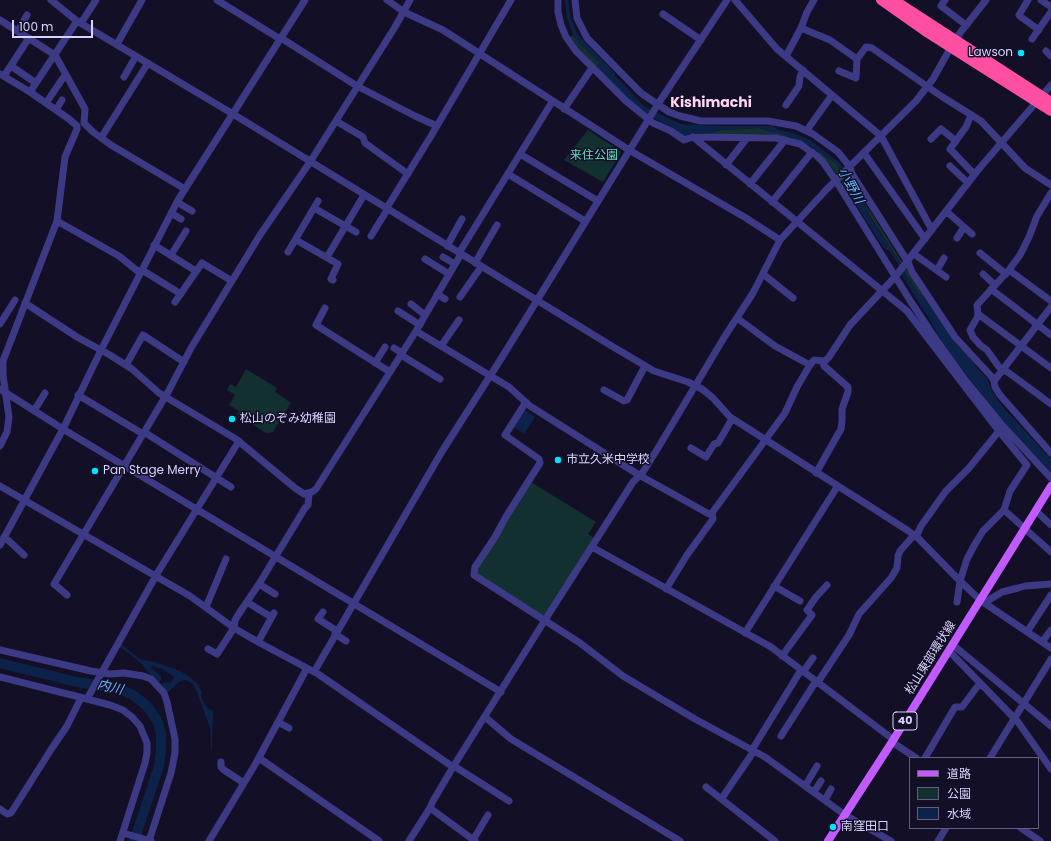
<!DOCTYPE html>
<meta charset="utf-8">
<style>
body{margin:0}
#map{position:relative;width:1051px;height:841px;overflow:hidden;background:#130f26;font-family:Poppins,"Noto Sans JP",sans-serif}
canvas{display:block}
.legend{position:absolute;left:909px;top:757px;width:130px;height:72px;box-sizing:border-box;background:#130f26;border:1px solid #625e7d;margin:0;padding:5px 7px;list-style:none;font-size:12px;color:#d9d4ff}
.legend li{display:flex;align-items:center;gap:8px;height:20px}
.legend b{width:20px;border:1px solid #625e7d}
.scale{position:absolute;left:12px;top:20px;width:81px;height:18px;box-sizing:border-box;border:2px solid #d9d4ff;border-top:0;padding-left:5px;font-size:12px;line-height:14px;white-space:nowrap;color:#d9d4ff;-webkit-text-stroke:3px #130f26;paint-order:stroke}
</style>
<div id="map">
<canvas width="1051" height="841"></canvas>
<ul class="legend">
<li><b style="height:5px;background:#c25bff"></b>道路</li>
<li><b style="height:11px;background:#12302f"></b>公園</li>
<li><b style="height:11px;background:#0c2248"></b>水域</li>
</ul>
<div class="scale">100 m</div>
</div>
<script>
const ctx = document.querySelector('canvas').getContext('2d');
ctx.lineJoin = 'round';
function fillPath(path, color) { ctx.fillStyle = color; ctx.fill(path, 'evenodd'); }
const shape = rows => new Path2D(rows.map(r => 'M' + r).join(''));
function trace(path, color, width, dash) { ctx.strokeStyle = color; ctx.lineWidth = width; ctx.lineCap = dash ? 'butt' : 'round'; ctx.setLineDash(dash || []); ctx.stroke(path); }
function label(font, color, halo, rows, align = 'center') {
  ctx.font = font + ' Poppins,"Noto Sans JP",sans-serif'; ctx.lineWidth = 3; ctx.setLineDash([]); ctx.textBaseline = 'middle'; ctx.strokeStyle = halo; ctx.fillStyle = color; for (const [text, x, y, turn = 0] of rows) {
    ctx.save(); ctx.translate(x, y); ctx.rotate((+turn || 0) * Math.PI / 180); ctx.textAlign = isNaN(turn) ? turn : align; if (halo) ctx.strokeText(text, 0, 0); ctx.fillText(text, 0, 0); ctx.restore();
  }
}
const green = shape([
 [573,35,579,43,599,62,599,64,597,68,577,46,570,37],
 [760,128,768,131,783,133,791,138,771,134,705,134,720,130],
 [588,130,620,151,621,153,603,182,564,160],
 [810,146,820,152,837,164,851,187,856,201,855,203,833,169,818,152],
 [867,206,924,297,919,294,905,274,901,264,869,215],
 [246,369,277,388,275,392,291,403,273,432,266,433,258,428,237,414,239,411,229,405,235,395,227,390,230,384,236,387],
 [531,482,596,522,588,534,594,538,547,614,542,615,479,577,476,570]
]);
const water = shape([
 [565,0,568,0,570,14,573,24,579,36,615,73,615,76,627,88,643,105,649,109,681,124,721,126,773,126,779,130,793,133,810,140,840,163,867,206,869,216,901,264,905,274,919,294,924,297,956,344,971,359,977,368,987,378,992,391,1002,406,1051,459,1051,472,1002,420,943,345,930,320,902,276,899,266,891,253,883,247,855,203,856,201,851,187,837,164,813,147,783,134,768,131,760,128,720,130,705,134,691,133,685,137,670,126,657,120,635,105,597,68,599,64,599,62,579,43,573,35,567,18],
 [525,410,535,417,524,434,514,427],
 [121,644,141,660,155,662,180,671,190,677,198,684,202,693,201,696,203,701,207,708,212,710,213,712,212,750,211,750,210,728,197,692,193,684,186,680,180,681,167,693,162,685,162,684,165,682,170,683,174,678,173,676,162,669,152,666,151,668,161,676,161,680,159,682,148,672,140,662,119,646]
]);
const river = shape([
 [0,663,77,682,118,688,133,695,147,706,157,720,161,733,161,751,159,766,134,841]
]);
const minor = shape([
 [51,0,77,21,233,114,610,345,654,371,688,382,702,389,713,398,730,417,907,530,918,538,956,577,980,600,1051,648],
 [217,0,280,39],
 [387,0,404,12,443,30,629,150,746,218,780,240],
 [558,0,558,12,561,25,566,37,576,51,626,101,653,123,671,131,684,140,693,137,776,138,800,144,817,156,823,162,836,181,911,302,937,341,966,381,1002,425,1051,478],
 [575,0,577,18,587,38,641,93,669,112,680,116,701,121,768,121,796,126,813,134,838,152,850,167,852,174,908,262,912,272,955,337,991,376,994,381,995,387,1000,395,1051,453],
 [735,0,777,49,881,136,932,230],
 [945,0,941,6,966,25],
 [1028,0,1019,15,1021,17,1039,30],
 [1041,0,1051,7],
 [663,14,701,40],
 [0,20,55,55,85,109,84,123,93,132,111,145,185,189],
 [81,23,96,0],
 [801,28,830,40,857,59,866,47,872,48,941,96,981,121,1025,168,1051,185],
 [18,31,27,15],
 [281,38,357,86,415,116,437,126],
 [1032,39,1051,12],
 [117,44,142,0],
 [1046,51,1051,56],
 [786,56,801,28,807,12,814,0],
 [11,66,36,83],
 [839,71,856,78,857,59],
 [0,74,30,92,77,21],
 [4,76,29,38],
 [124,77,136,56],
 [46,103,63,78],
 [786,105,799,86,800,77,803,70],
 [564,109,592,68],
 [56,110,62,100],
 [971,115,966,127,950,149,974,174],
 [336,121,363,137,365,143,408,174],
 [807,130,832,95],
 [693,137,907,311,999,431,1027,465,1010,491,1004,510,983,531,975,544,967,559,960,581,957,602],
 [101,138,148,63],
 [931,139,941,129,956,141],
 [864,153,925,239],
 [520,154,598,201],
 [726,165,747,138],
 [950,166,968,183],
 [508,174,585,221],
 [750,184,785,140],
 [1051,193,1037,216,1029,237,1020,255,1009,270,977,305,978,314,977,318,970,330,973,337,980,345,987,350,999,367,1009,373,1051,404],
 [177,202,192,211],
 [772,202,812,152],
 [314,208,356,232],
 [386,209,431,136,511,0],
 [946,211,972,234],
 [171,213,181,219],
 [57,221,119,256,140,273],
 [371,236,387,210],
 [957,238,964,227],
 [296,240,338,264,331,279,333,280],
 [154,245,196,271],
 [447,246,462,219],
 [288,252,318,201],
 [459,253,552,102],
 [980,253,1006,274],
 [461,254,416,331,509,387,530,406,639,475,709,514,712,513,785,413,797,387,810,365,814,360,825,361,829,357,850,325,895,277,978,170,1051,85],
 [914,254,946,277],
 [171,255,186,231],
 [327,257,364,195],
 [443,257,455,264],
 [425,259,449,274],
 [475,263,497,225],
 [142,270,181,294],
 [937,270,944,258],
 [1009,270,1051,301],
 [763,274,793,298],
 [983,274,995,285],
 [991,289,1051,335],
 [437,294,445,299],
 [460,297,481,267],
 [175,302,202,263,232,281],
 [25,303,77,337,110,355,132,369,159,393,236,439,295,488,304,494,312,492,316,489,416,331],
 [411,304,425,315],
 [325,308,316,325,390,372],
 [398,311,420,325],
 [978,314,1051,368],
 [737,318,775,346,810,365],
 [0,324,15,300],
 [441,346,459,320],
 [394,348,402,353],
 [401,355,440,379],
 [375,363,385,347],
 [126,365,143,335,184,362],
 [994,381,1051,307],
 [0,389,63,429,501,692],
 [604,390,624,401,627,400,645,366],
 [78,395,143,434],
 [526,402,505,435,539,459,540,463,507,515,495,537,475,567,474,575,580,643,623,676,695,719,765,757,845,815,891,841],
 [34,411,45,393],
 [144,432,231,487],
 [0,446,7,432,9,417,3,375,3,361,57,221,65,157,77,129,77,126,69,119,30,92],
 [691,448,706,457,714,444,718,443,732,419],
 [816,473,841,429,842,421,842,409,848,392,848,387,824,366,822,361],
 [0,486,190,596,234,628,258,642,318,674,453,767],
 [1004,510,1051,552],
 [1036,511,1051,525],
 [4,537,9,541,24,555],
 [916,537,921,526,946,491,969,468,999,431],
 [0,545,63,429,101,350,178,200,305,0],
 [592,547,771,647,894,740],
 [259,584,275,594],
 [774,586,800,601],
 [666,589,687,555,713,519,712,513],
 [67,595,54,584,168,392,191,348,260,235,310,162,395,27,410,0],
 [247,602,271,617],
 [984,603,1002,592,1018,588,1025,586,1051,584],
 [206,607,226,559],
 [323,612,318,619,337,631],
 [1027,632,1051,595],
 [745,633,837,487],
 [335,634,346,641],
 [258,642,274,613],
 [1042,642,1051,630],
 [953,645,1051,726],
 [208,649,217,654,234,628,235,620,242,609,259,584,305,508,308,505,309,494],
 [0,650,91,671,110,674,124,673,143,676,151,679,164,693,167,702,175,739,175,753,171,773,149,841],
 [949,651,1018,722,1051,769],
 [782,656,812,615,807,610,816,597,827,585],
 [314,672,441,453,504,354,658,104,727,0],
 [803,672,813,658],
 [0,677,87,699,158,572,239,441],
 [818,682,849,635,859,614,891,578,897,568,898,556,900,551,914,535],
 [87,699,110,705,123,710,132,717,140,726,147,743,147,753,145,763,120,841],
 [485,717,511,739,680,841],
 [278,722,289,728],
 [781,736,816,681],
 [892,742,916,758],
 [752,750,801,670],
 [259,758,379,841],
 [925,758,955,707,962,707,980,683],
 [990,758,1051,659],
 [221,762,221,767,224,770,244,783],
 [454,766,509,801],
 [805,786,817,766],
 [706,787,775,841],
 [814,792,821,781],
 [722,798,754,751],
 [825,800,831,789],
 [430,808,475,841],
 [0,809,7,814,11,813,52,748,67,726,81,698],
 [1021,828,1040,841],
 [123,833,151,841],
 [473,840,488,815],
 [209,841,256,763,307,668],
 [409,841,430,808,433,801,453,767,545,620,633,482,643,472,658,448,725,336,753,293,780,240,827,189,916,101,933,79,951,47,960,33,986,0],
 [938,841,946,828]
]);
const major = shape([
 [828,841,892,742,1051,486]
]);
const highway = shape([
 [881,0,925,31,1051,111],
 [894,0,1051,102]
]);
const markers = [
 [1021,53,4,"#00e5ff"],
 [232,419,4,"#00e5ff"],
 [558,460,4,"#00e5ff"],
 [95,471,4,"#00e5ff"],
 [833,827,4,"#00e5ff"]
];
const shields = [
 [905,721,24]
];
const shieldNames = [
 ["40",905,721]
];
const poiNames = [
 ["Lawson",1013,53,"right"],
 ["松山のぞみ幼稚園",240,419],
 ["市立久米中学校",566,460],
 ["Pan Stage Merry",103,471],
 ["南窪田口",841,827]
];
const parkNames = [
 ["来住公園",594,156]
];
const streetNames = [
 ["松山東部環状線",931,658,-58]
];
const waterNames = [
 ["小野川",850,186,61],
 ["内川",110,688,13]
];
const quarterNames = [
 ["Kishimachi",711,103]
];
fillPath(green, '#12302f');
fillPath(water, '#0c2248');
trace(river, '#0c2248', 10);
trace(minor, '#3d3a85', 7);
trace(major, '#c25bff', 8);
trace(highway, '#ff4fa3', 10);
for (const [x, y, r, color] of markers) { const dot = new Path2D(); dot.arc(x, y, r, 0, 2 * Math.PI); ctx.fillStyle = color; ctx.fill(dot); trace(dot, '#130f26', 1.5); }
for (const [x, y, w] of shields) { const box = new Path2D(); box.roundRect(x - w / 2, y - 9, w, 18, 3); ctx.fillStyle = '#130f26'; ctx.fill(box); trace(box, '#d9d4ff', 1); }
label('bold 11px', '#d9d4ff', null, shieldNames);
label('12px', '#d9d4ff', '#130f26', poiNames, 'left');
label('12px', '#5fe0c0', '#130f26', parkNames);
label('12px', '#d9d4ff', '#130f26', streetNames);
label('italic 13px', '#62b6ff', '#130f26', waterNames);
label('bold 14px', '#ffd6f0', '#130f26', quarterNames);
</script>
